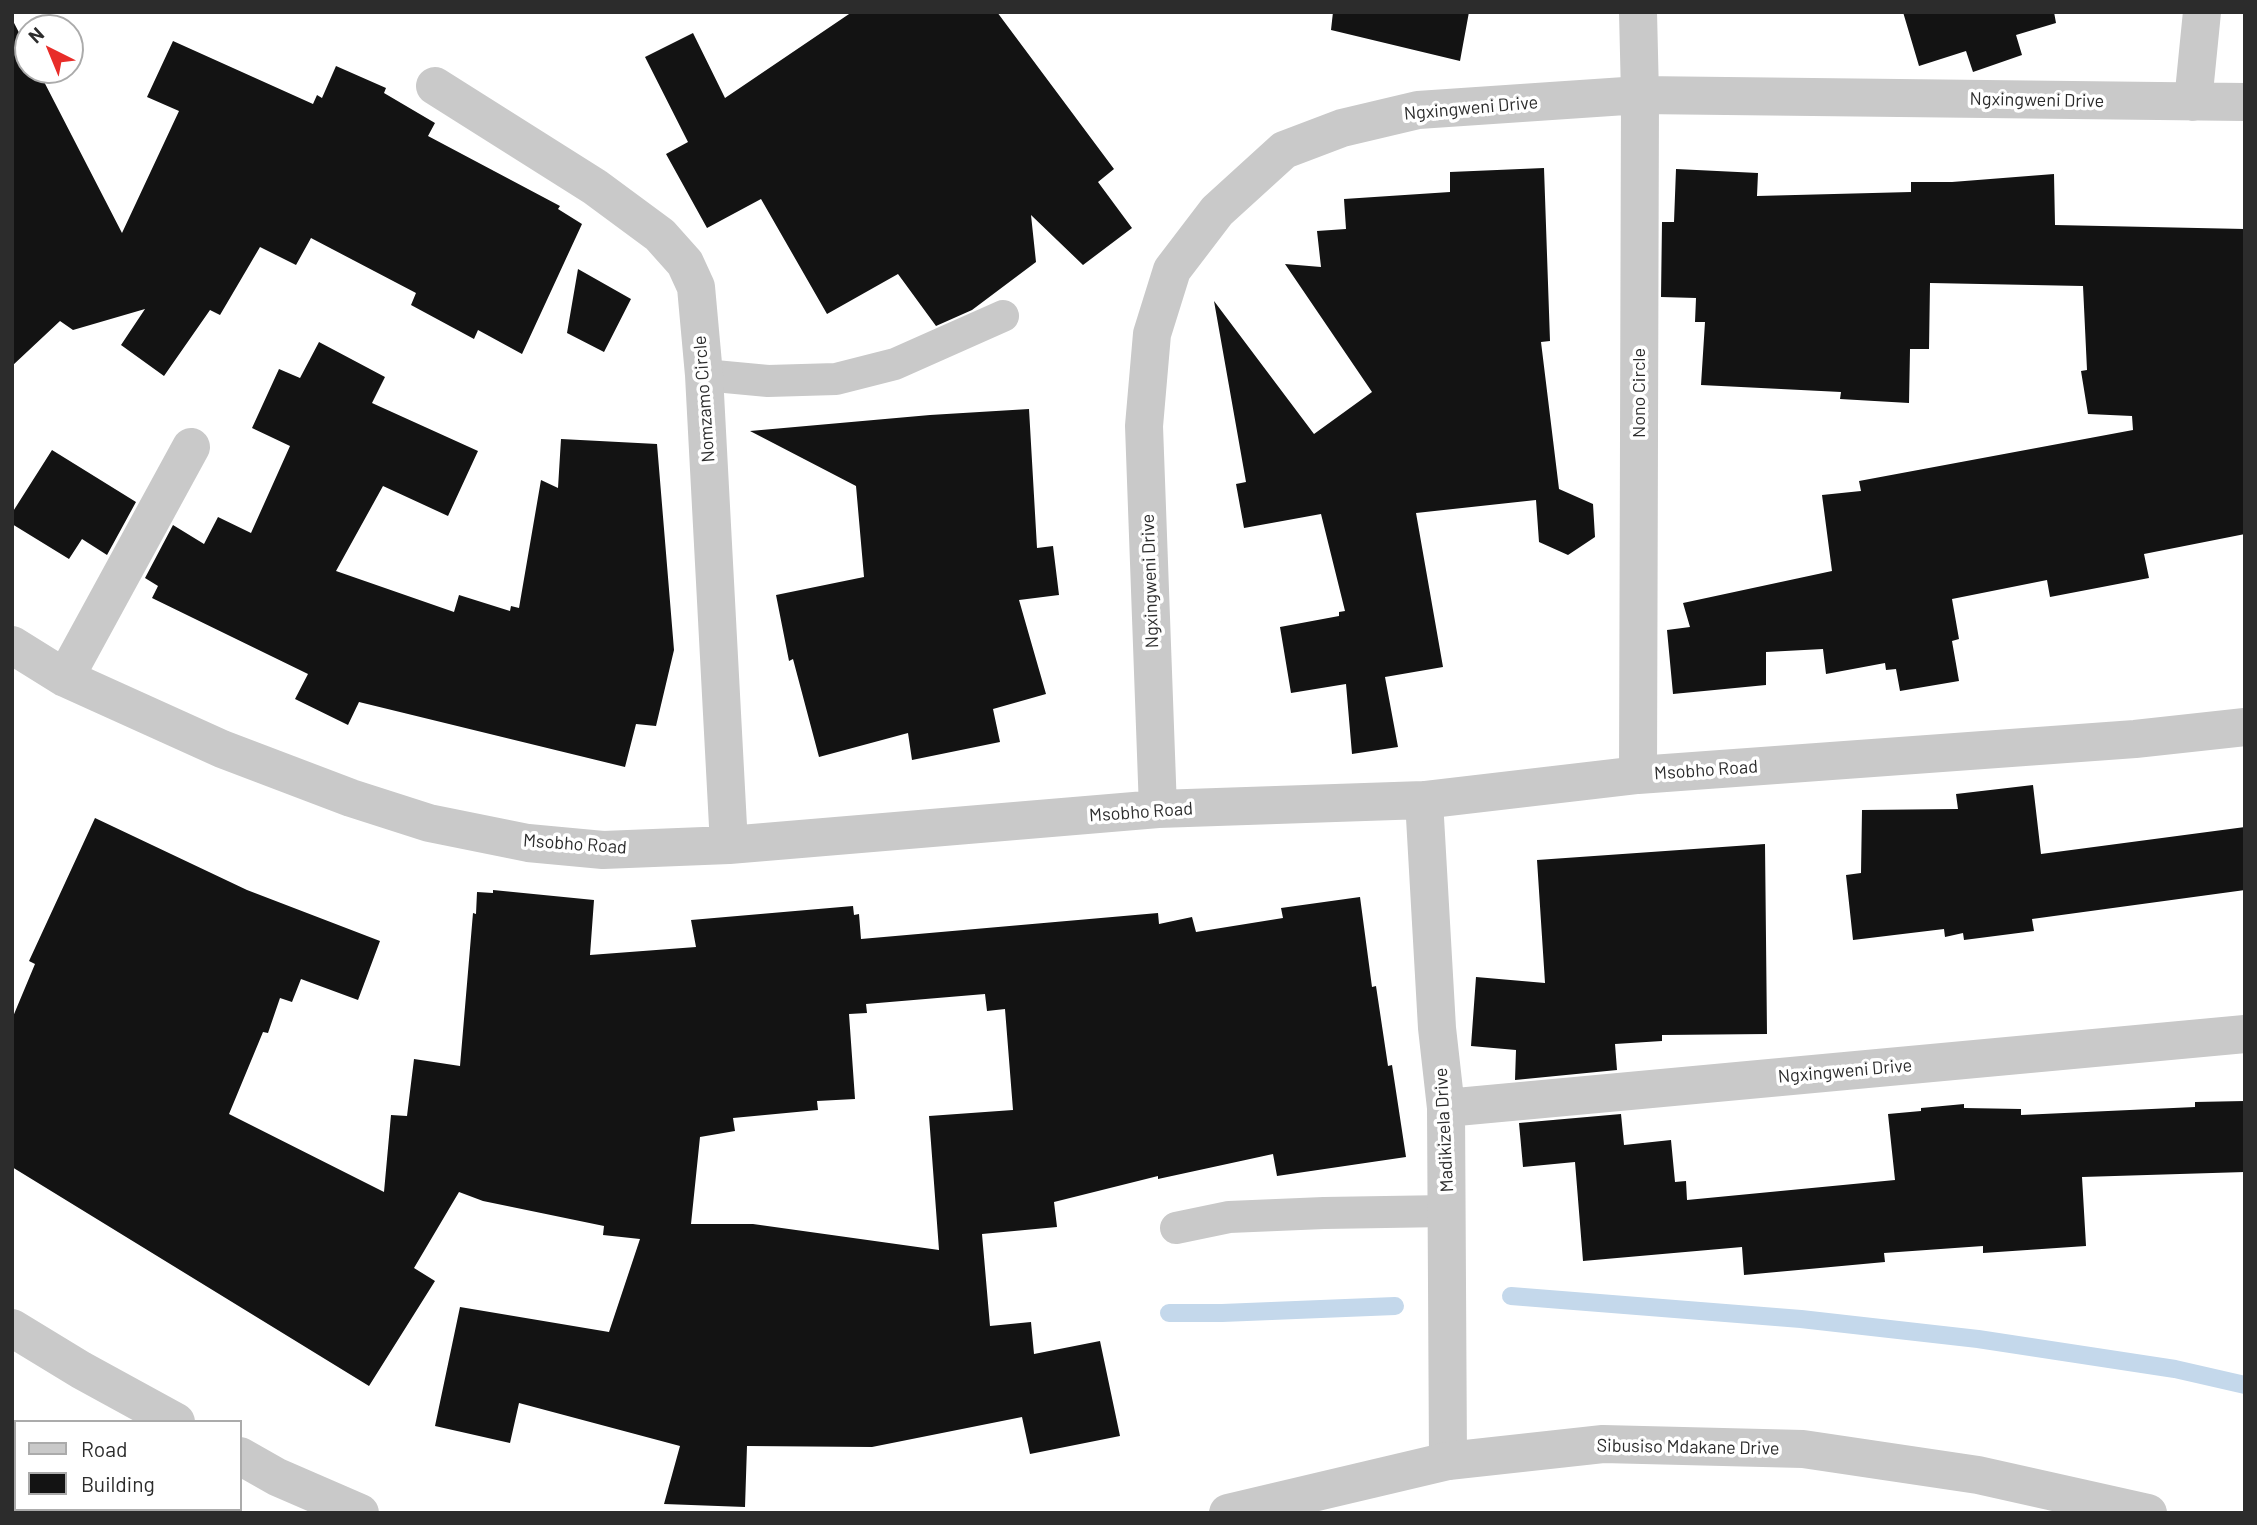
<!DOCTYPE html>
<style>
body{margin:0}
#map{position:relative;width:2257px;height:1525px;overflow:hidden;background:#fff;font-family:Barlow,sans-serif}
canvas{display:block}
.frame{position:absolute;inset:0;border:14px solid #2c2c2c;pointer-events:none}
.legend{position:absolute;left:14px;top:1420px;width:228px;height:91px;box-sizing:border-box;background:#fff;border:2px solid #ababab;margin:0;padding:9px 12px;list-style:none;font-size:21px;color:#2c2c2c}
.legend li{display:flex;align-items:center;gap:14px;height:35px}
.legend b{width:35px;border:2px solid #ababab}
.north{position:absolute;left:14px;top:14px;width:70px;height:70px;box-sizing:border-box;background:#fff;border:2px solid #ababab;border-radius:50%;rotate:317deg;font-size:19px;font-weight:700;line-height:28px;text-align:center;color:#2c2c2c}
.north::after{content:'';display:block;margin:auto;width:24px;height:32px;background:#e82d29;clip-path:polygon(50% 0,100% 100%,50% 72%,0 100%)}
</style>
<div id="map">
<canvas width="2257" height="1525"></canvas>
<div class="frame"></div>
<ul class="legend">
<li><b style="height:9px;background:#c9c9c9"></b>Road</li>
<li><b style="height:19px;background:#131313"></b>Building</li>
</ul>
<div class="north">N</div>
</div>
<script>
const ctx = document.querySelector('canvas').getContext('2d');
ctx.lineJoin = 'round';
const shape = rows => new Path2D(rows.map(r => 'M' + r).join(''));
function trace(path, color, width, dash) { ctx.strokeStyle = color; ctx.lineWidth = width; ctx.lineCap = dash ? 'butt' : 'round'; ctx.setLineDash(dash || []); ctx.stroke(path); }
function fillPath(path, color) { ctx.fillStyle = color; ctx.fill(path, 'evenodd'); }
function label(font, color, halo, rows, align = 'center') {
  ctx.font = font + ' Barlow,sans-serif'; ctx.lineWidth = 7; ctx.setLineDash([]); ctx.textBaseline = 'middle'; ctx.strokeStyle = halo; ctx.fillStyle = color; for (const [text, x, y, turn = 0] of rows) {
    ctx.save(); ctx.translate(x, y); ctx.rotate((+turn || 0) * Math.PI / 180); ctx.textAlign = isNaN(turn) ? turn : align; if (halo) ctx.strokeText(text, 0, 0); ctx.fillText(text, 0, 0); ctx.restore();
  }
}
const stream = shape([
 [1511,1296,1801,1319,1978,1339,2175,1369,2245,1385],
 [1169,1313,1222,1313,1395,1306]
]);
const building = shape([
 [852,12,997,12,1114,169,1098,182,1132,228,1083,265,1031,215,1036,262,972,310,936,326,898,274,827,314,761,199,707,228,666,154,688,142,645,57,693,33,725,98],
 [1333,12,1469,12,1460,61,1331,30],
 [1903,12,2054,12,2056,23,2016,35,2022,55,1973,72,1966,51,1919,66],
 [12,19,28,50,28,70,38,70,122,233,179,111,147,97,173,41,313,104,317,95,322,98,336,66,386,88,384,93,435,123,428,136,560,206,558,209,582,224,522,354,478,330,474,339,411,305,416,293,311,238,296,265,260,247,220,315,210,310,164,376,121,345,145,309,73,330,60,321,12,366],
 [1544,168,1550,341,1541,342,1559,489,1593,504,1595,537,1568,555,1539,542,1536,500,1416,513,1443,667,1385,677,1398,747,1352,754,1346,684,1291,693,1280,627,1339,616,1339,612,1345,611,1321,514,1244,528,1236,484,1246,482,1214,301,1314,434,1372,392,1285,264,1321,267,1317,231,1346,229,1344,199,1450,192,1450,172],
 [1676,169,1758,173,1757,196,1911,192,1911,182,1952,182,2054,174,2055,225,2245,229,2245,534,2144,554,2149,578,2050,597,2047,580,1952,599,1959,639,1952,641,1959,681,1900,691,1896,669,1886,670,1885,663,1826,674,1823,649,1766,652,1766,685,1673,694,1667,630,1690,627,1683,603,1832,571,1822,495,1861,491,1859,481,2133,430,2132,416,2088,414,2081,371,2087,370,2083,286,1930,283,1929,349,1910,349,1909,403,1840,399,1841,392,1701,385,1705,322,1695,322,1696,298,1661,297,1662,222,1674,222],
 [578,269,631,299,604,352,567,333],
 [319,342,385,377,372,403,478,451,448,516,383,486,336,571,454,612,459,595,510,611,511,606,519,608,541,480,558,488,561,439,657,444,674,650,656,726,636,724,625,767,359,702,348,725,295,699,308,674,152,598,158,586,145,578,173,525,204,544,218,517,251,533,290,446,252,428,279,369,300,378],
 [1029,409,1037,548,1053,546,1059,595,1019,600,1046,694,993,709,1000,742,912,760,908,733,819,757,793,659,789,661,776,595,864,577,856,486,750,431,930,415],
 [52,450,136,502,107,555,82,539,69,559,12,524,12,513],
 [2033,785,2041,854,2245,827,2245,890,2032,919,2034,931,1964,940,1963,933,1945,937,1944,929,1853,940,1846,875,1861,873,1862,810,1958,809,1956,794],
 [95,818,247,890,380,941,358,1000,301,979,292,1002,280,998,268,1033,263,1032,229,1114,384,1192,391,1115,407,1116,414,1059,460,1066,473,913,476,914,477,892,493,893,493,890,594,900,590,955,696,947,691,920,853,906,854,915,859,914,861,939,1158,913,1159,924,1192,917,1196,932,1283,918,1281,908,1360,897,1372,987,1376,986,1388,1066,1392,1065,1406,1157,1277,1176,1273,1154,1158,1179,1158,1176,1054,1202,1057,1227,982,1234,990,1326,1031,1322,1034,1354,1100,1341,1120,1436,1030,1454,1022,1417,872,1447,747,1446,745,1507,664,1504,680,1446,519,1403,510,1443,435,1426,460,1307,609,1332,640,1239,603,1235,604,1226,483,1201,459,1192,414,1268,435,1281,369,1386,12,1167,12,1019,35,964,29,961],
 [985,994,987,1011,1005,1009,1013,1110,929,1116,939,1250,753,1224,691,1224,700,1137,735,1131,733,1118,818,1110,817,1101,855,1099,849,1014,867,1013,866,1004],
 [1765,844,1767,1034,1662,1035,1662,1041,1615,1044,1617,1070,1515,1080,1516,1050,1471,1046,1476,977,1545,983,1537,860],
 [2245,1101,2245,1172,2082,1177,2086,1246,1983,1253,1983,1246,1884,1253,1885,1262,1744,1275,1742,1247,1583,1261,1575,1162,1523,1167,1519,1123,1621,1114,1624,1145,1671,1140,1675,1182,1686,1181,1687,1200,1895,1180,1888,1114,1921,1111,1921,1108,1964,1104,1964,1108,2021,1109,2021,1115,2195,1107,2195,1102]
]);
const service = shape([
 [704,375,768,381,836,379,895,364,1003,316],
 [1176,1228,1229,1217,1324,1213,1447,1211]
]);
const minor = shape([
 [1638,12,1640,95,1638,775],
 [435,86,595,187,660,235,685,263,696,287,704,375,729,845],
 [2193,102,2202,12],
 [12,645,65,678,222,749,351,798,429,823,528,843,603,850,729,845,1158,809,1424,800,1638,775,2135,739,2245,727],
 [65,678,191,447],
 [1424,800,1437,1028,1446,1108,1448,1461],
 [1158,809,1144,426,1152,334,1172,270,1217,211,1284,150,1342,128,1418,110,1640,95,2245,102],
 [1446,1108,2245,1034]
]);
const tertiary = shape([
 [12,1328,81,1370,176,1422],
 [240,1456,277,1477,360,1513],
 [1228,1513,1448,1461,1603,1444,1803,1449,1978,1475,2148,1513]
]);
const streetNames = [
 ["Ngxingweni Drive",2037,100,1],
 ["Ngxingweni Drive",1471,108,-5],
 ["Nono Circle",1639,393,-90],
 ["Nomzamo Circle",704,399,-94],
 ["Ngxingweni Drive",1150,581,-92],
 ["Msobho Road",1706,770,-4],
 ["Msobho Road",1141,812,-4],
 ["Msobho Road",575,844,4],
 ["Ngxingweni Drive",1845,1071,-5],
 ["Madikizela Drive",1444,1130,-93],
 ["Sibusiso Mdakane Drive",1688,1447,1]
];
trace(stream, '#c4d8eb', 18);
fillPath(building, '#131313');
trace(service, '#c9c9c9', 32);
trace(minor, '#c9c9c9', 38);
trace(tertiary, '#c9c9c9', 38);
label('18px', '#2c2c2c', '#fff', streetNames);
</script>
